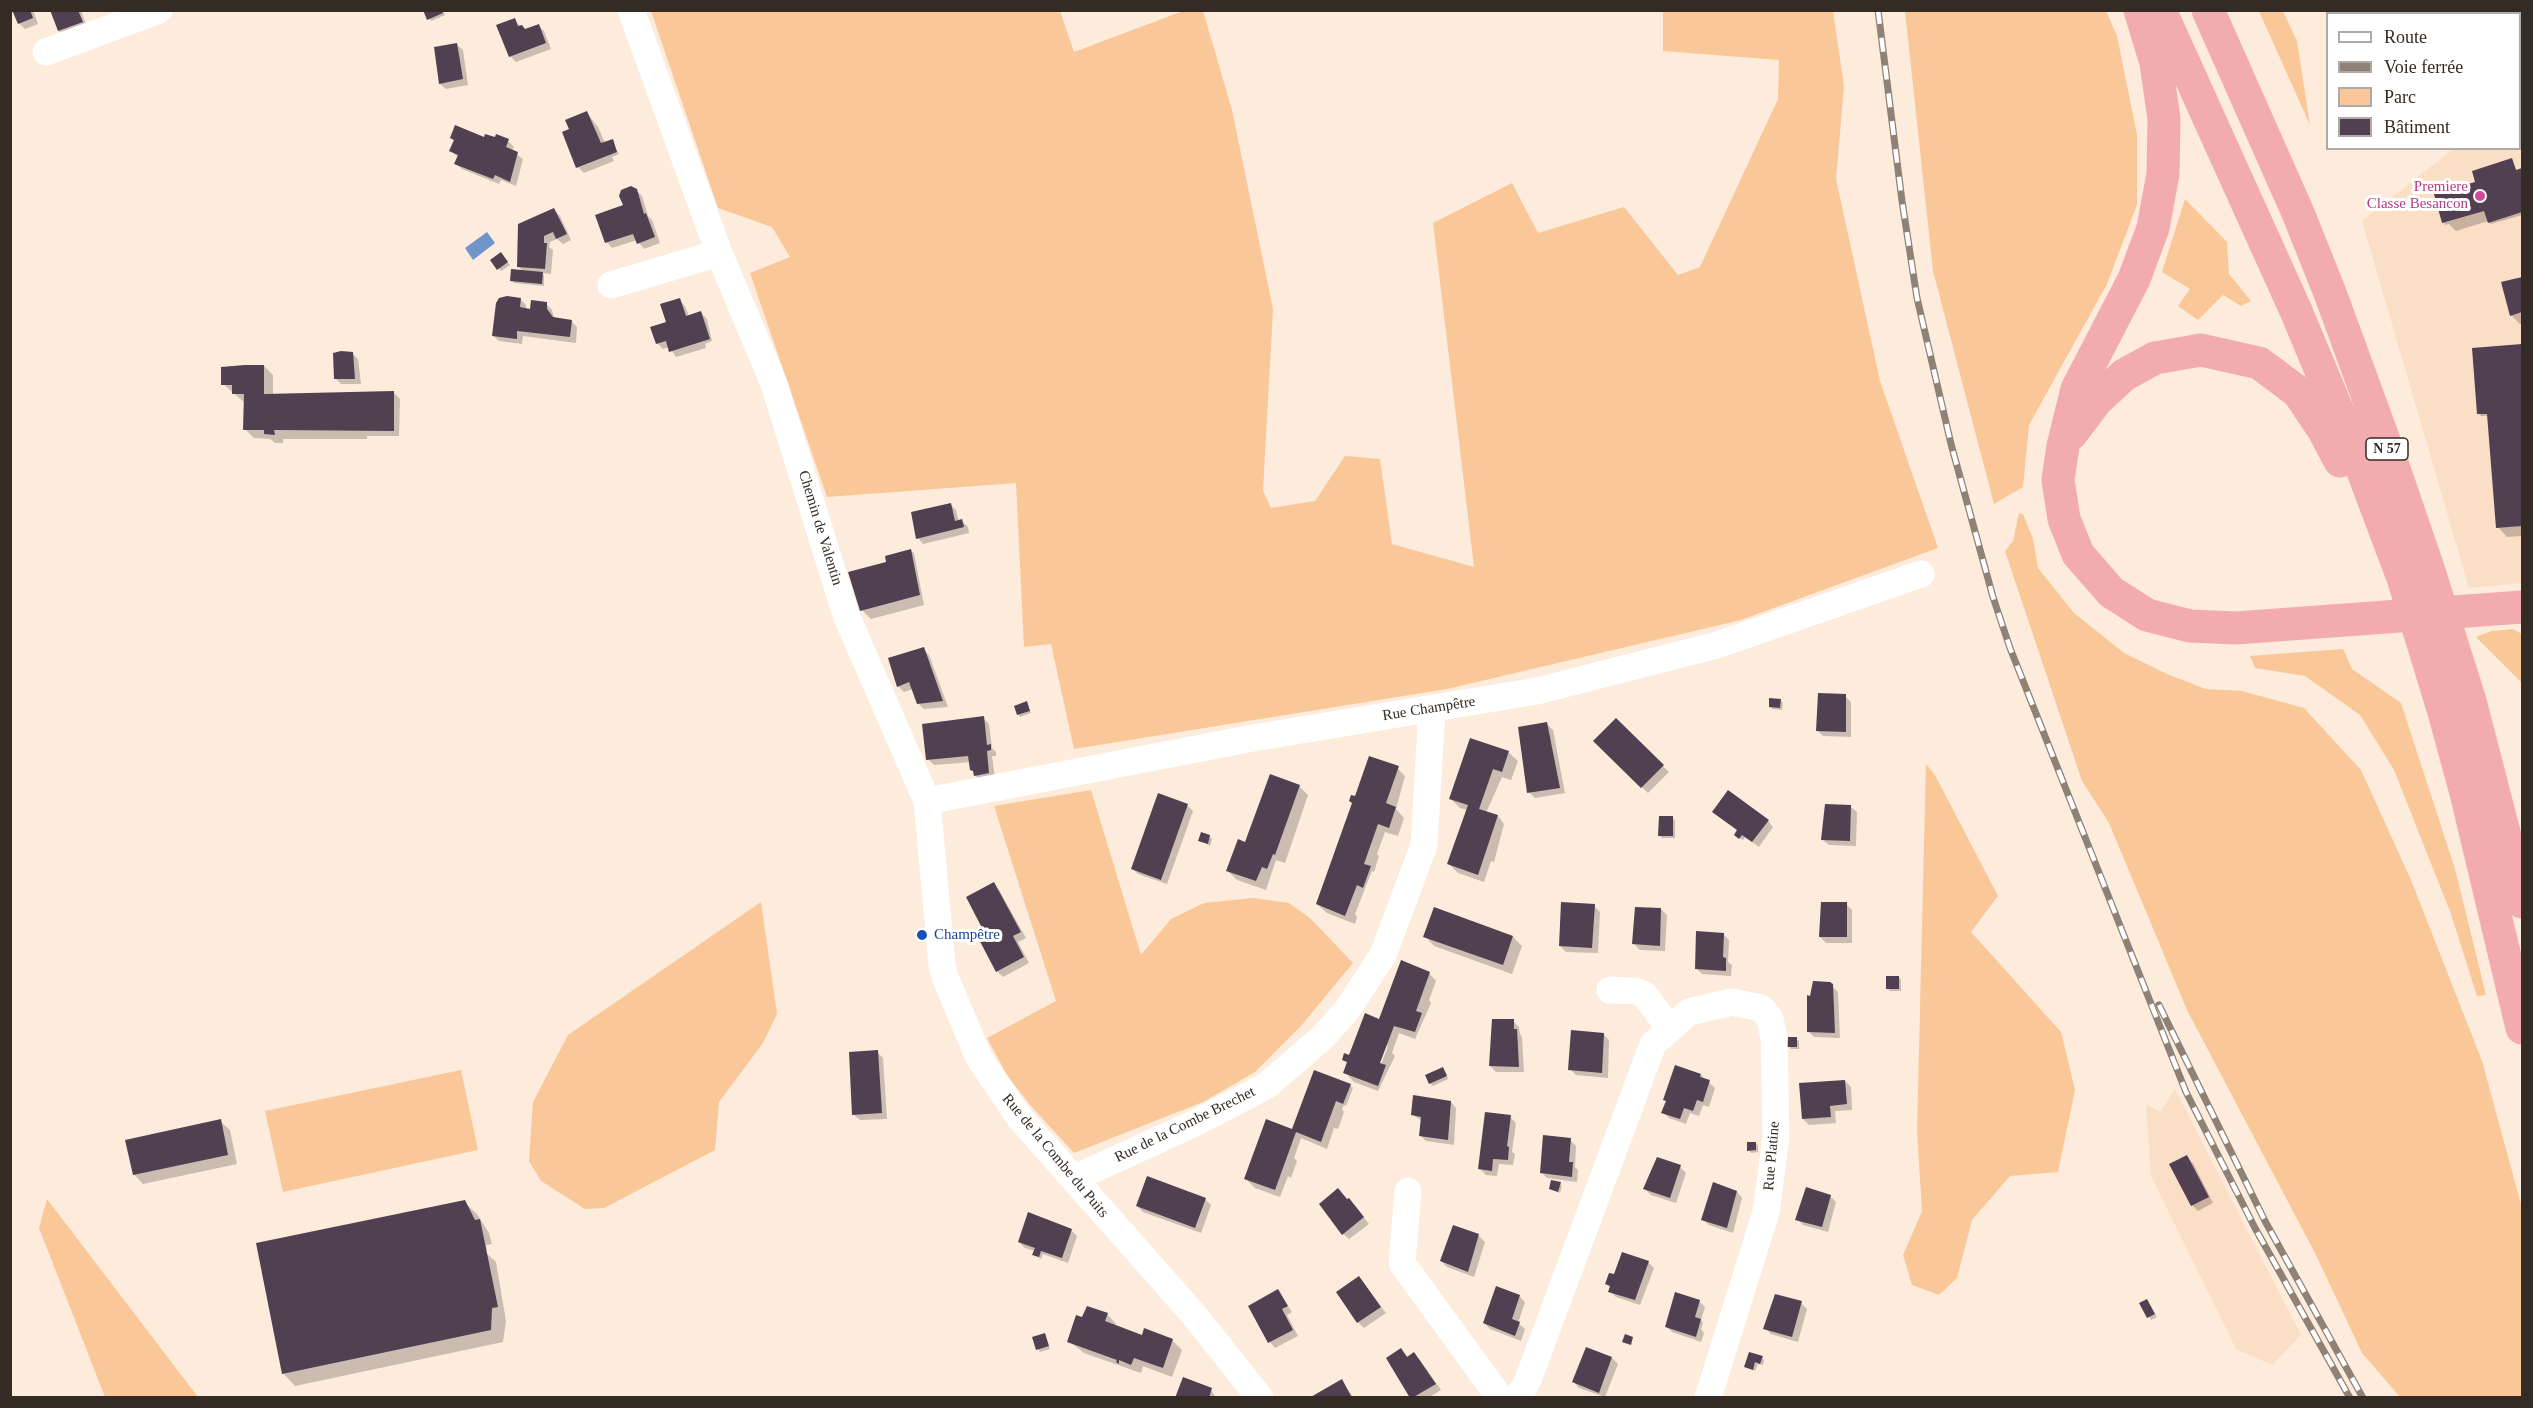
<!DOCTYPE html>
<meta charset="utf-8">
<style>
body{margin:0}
#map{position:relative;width:2533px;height:1408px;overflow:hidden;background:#fdebdc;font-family:"Times New Roman",serif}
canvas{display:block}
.frame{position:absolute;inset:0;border:12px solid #332b24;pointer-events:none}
.legend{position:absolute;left:2326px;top:12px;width:195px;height:138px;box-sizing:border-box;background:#fff;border:2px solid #adaaa7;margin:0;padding:8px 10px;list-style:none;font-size:18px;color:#332b24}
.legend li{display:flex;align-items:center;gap:12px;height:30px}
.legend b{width:30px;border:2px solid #adaaa7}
</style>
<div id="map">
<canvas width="2533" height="1408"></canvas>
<div class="frame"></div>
<ul class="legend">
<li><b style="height:8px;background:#fff"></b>Route</li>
<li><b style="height:8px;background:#8e8277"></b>Voie ferrée</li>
<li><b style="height:16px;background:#fac799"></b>Parc</li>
<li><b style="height:16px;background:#504051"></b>Bâtiment</li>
</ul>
</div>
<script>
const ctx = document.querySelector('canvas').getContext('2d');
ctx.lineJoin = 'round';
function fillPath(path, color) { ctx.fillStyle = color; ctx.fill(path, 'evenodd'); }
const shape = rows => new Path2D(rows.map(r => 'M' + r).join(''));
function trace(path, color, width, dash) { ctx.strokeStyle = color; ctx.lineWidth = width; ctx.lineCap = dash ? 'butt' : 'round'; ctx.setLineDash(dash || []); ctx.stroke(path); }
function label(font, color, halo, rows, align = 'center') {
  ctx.font = font + ' "Times New Roman",serif'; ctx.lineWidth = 6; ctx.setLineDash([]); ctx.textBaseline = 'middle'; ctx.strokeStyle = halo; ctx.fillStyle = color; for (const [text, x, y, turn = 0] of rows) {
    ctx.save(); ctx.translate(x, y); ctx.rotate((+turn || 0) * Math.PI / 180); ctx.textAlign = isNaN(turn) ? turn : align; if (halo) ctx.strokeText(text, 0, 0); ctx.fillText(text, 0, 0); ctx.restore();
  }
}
const built = shape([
 [2522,93,2522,583,2469,588,2362,221,2453,149,2520,148,2520,96],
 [2175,1089,2301,1335,2272,1365,2236,1349,2151,1176,2146,1104,2160,1112]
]);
const green = shape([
 [651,11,1060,11,1074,52,1183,11,1203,11,1232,110,1273,309,1263,491,1271,508,1315,501,1345,456,1380,459,1392,544,1474,567,1433,223,1512,183,1538,233,1624,207,1678,275,1700,267,1778,99,1779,60,1663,51,1663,11,1833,11,1844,86,1836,179,1880,381,1938,548,1741,620,1447,689,1074,749,1051,644,1024,647,1016,483,827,497,750,273,790,257,772,227,718,208],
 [1905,11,2106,11,2117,36,2137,135,2137,205,2107,284,2029,425,2023,487,1994,504,1933,271],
 [2259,11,2283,11,2297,41,2310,125],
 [2185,199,2227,242,2229,274,2251,301,2241,306,2223,295,2198,320,2178,306,2190,289,2162,272],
 [2019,513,2023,514,2033,539,2038,568,2074,613,2124,653,2167,674,2206,689,2242,691,2304,708,2361,770,2411,880,2482,1061,2522,1208,2522,1397,2400,1397,2362,1353,2316,1255,2187,1010,2109,823,2082,781,2005,551,2013,541],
 [2513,629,2522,634,2522,683,2476,637,2491,631],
 [2343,649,2352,669,2401,703,2455,869,2486,995,2477,996,2451,914,2394,770,2360,715,2305,676,2255,668,2250,656],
 [1926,764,1935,775,1998,896,1971,932,2061,1032,2075,1090,2058,1172,2010,1176,1972,1220,1957,1278,1939,1295,1912,1285,1903,1255,1922,1211,1917,1131],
 [1091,790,1141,955,1171,919,1204,903,1253,898,1289,903,1311,919,1353,963,1301,1026,1255,1072,1203,1102,1074,1153,1030,1105,1007,1075,987,1038,1056,1001,994,806],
 [761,902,777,1014,763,1043,719,1102,715,1150,604,1208,585,1209,541,1181,529,1161,533,1102,568,1035],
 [461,1070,478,1150,283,1192,265,1111],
 [47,1199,198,1397,105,1397,39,1228]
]);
const water = shape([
 [487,232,495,243,473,260,465,248]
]);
const shadow = shape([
 [14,10,33,10,38,24,25,29,19,23],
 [81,10,87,28,65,37,59,31,52,11],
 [425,10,443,10,445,15,431,21],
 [2414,10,2416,14,2370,14],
 [2487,10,2497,10,2500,14,2482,14],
 [514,20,525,31,538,26,544,31,551,49,516,62,510,56],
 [2520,41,2522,44,2522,78,2520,79],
 [457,45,463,50,468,85,446,89,440,84],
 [587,113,598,127,605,143,612,141,619,154,612,157,614,161,584,173,578,167,572,129],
 [485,139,508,141,514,147,512,151,523,159,516,186,501,180,499,184,462,169,456,164,458,157,451,151],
 [2512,160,2517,171,2522,169,2522,215,2491,224,2488,221,2456,231,2449,224,2445,225,2443,222,2477,183],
 [636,190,642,196,648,216,652,220,660,243,644,249,637,240,612,248,607,242,625,206],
 [554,210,560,216,571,240,563,244,557,239,550,242,549,247,553,250,551,274,542,273,544,276,544,286,514,283,512,280,524,272,518,266],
 [503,256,510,265,501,271,492,260],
 [2522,278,2522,324,2520,324,2511,315,2503,283],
 [520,299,526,305,526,309,531,310,546,304,552,310,554,318,571,321,577,327,576,343,523,336,522,344,499,341,494,336],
 [679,300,685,306,689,316,701,313,707,319,712,341,705,344,706,348,676,357,669,347,663,349,657,343],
 [2522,346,2522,536,2507,537,2498,527,2489,416,2481,416,2478,413,2474,349],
 [352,353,358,359,361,384,341,384,335,378],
 [264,366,273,375,273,395,394,393,400,399,399,436,367,436,367,439,283,439,283,443,275,443,270,439,254,438,245,429,245,403,223,384],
 [950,504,956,510,959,522,962,521,968,527,969,533,923,544,918,538],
 [911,551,914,553,924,605,871,619,862,610],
 [923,649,929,655,948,707,924,709,918,703,913,689,904,692,898,686],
 [1845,696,1851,702,1851,737,1823,736,1817,730],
 [1780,700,1783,703,1782,710,1773,709,1770,707],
 [1026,703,1031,713,1020,717,1018,714],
 [983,718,989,724,992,748,996,752,996,756,992,756,995,779,981,781,975,775,971,762,934,765,928,759],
 [1616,720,1669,772,1648,793,1595,741],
 [1547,724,1553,730,1565,793,1535,798,1529,792],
 [1508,752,1518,761,1511,780,1502,777,1486,813,1498,816,1504,824,1494,862,1491,861,1484,882,1458,873,1449,864,1467,810,1460,808,1451,799],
 [1396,767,1405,776,1396,809,1404,818,1398,836,1385,832,1377,854,1379,856,1374,872,1372,871,1355,914,1357,917,1355,924,1327,913,1317,904,1356,798],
 [1299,786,1308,795,1285,863,1276,860,1266,890,1237,880,1228,871,1246,844],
 [1187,805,1193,811,1167,884,1138,874,1132,868],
 [1851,807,1857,812,1856,846,1829,845,1823,840],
 [1714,812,1768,821,1773,827,1759,847,1745,837,1743,840,1738,837,1738,831],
 [1673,818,1675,821,1675,838,1662,838,1660,836],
 [1210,837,1212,839,1210,846,1200,840],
 [994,884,999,890,1026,938,1018,942,1029,963,1003,977,997,971,976,931,982,927],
 [1846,904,1852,910,1852,943,1826,943,1820,937],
 [1594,906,1600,912,1598,953,1566,952,1560,946],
 [1661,909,1667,915,1665,951,1640,950,1634,944],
 [1723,934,1729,940,1728,962,1732,965,1731,976,1702,974,1696,968],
 [1425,936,1513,937,1522,946,1512,974,1434,946],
 [1429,973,1436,981,1429,1000,1431,1003,1415,1039,1399,1033,1392,1053,1395,1056,1378,1091,1354,1082,1345,1072,1348,1063,1343,1060],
 [1385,1044,1388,1046,1379,1070,1376,1069],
 [1899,977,1901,980,1901,991,1890,991,1887,988],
 [1829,983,1838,992,1840,1038,1814,1037,1808,1031],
 [1513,1021,1519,1027,1520,1034,1522,1037,1524,1072,1496,1072,1490,1066],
 [1603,1034,1609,1040,1608,1078,1576,1075,1570,1069],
 [1796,1039,1799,1041,1799,1049,1791,1049,1789,1046],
 [877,1052,883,1058,887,1119,860,1120,854,1115],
 [1445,1071,1448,1079,1433,1086,1430,1083],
 [1701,1075,1715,1088,1709,1107,1703,1105,1699,1116,1690,1113,1686,1124,1669,1118,1663,1112,1667,1102,1665,1100],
 [1845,1081,1851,1087,1852,1110,1835,1111,1836,1123,1809,1125,1803,1119],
 [1350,1085,1353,1088,1346,1106,1344,1105,1342,1109,1344,1112,1338,1129,1334,1128,1327,1149,1301,1138,1294,1158,1297,1161,1291,1178,1288,1176,1280,1197,1255,1188,1246,1179,1293,1131],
 [1451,1102,1456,1108,1454,1145,1426,1141,1420,1135,1422,1121,1412,1114],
 [1510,1117,1516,1123,1512,1152,1515,1154,1513,1165,1499,1164,1497,1176,1486,1175,1480,1169],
 [220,1121,230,1130,237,1164,143,1184,134,1174],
 [1570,1140,1576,1146,1575,1167,1578,1170,1577,1182,1547,1178,1541,1172],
 [1756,1143,1758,1146,1758,1152,1751,1153,1749,1150],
 [2187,1157,2193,1163,2213,1203,2198,1211,2192,1205],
 [1680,1167,1686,1173,1676,1203,1651,1195,1645,1189],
 [1560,1184,1562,1186,1560,1193,1550,1189],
 [1737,1192,1742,1198,1733,1233,1709,1225,1703,1219],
 [1830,1196,1836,1202,1828,1232,1803,1225,1797,1219],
 [1205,1199,1211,1205,1201,1233,1143,1212,1137,1206],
 [1348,1201,1355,1206,1369,1224,1349,1239,1343,1234],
 [464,1202,477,1214,489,1233,492,1244,486,1245,487,1250,484,1251,496,1262,506,1321,503,1342,295,1386,283,1373],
 [1454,1227,1479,1236,1485,1242,1474,1277,1447,1267,1441,1261],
 [1071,1230,1077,1236,1068,1263,1043,1254,1041,1259,1037,1257,1034,1254,1035,1251,1025,1248,1019,1242],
 [1648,1262,1654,1268,1640,1305,1616,1297,1610,1291,1611,1288,1607,1284],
 [1364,1284,1386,1313,1364,1328,1358,1322],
 [1278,1291,1292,1312,1287,1315,1298,1336,1275,1348,1270,1342],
 [1519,1296,1525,1302,1518,1323,1525,1329,1521,1341,1490,1329,1484,1323],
 [1699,1301,1705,1307,1701,1320,1703,1323,1701,1329,1704,1333,1701,1342,1672,1332,1666,1326],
 [2147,1301,2157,1317,2151,1320,2141,1304],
 [1801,1303,1807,1309,1798,1342,1771,1334,1765,1328],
 [1107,1314,1116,1324,1115,1326,1143,1337,1172,1340,1182,1350,1172,1377,1143,1366,1141,1373,1084,1353,1069,1341,1082,1318],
 [1044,1334,1050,1349,1040,1352,1038,1349],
 [1401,1350,1408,1357,1414,1354,1420,1360,1441,1390,1428,1398,1412,1398],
 [1612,1358,1618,1364,1605,1397,1579,1388,1574,1382],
 [1762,1358,1764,1360,1763,1365,1758,1364,1755,1371,1746,1367],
 [1342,1381,1354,1398,1312,1398],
 [1211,1390,1216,1398,1176,1398]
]);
const building = shape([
 [12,10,30,10,33,18,18,24],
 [50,10,78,10,83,22,58,31],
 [423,10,442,10,443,13,427,20],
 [2370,10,2414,10,2415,12,2368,14],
 [515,18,518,26,522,25,525,29,539,24,546,43,509,57,496,25],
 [457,43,463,79,439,84,434,47],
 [587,111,601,143,613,139,617,152,576,168,562,132,569,129,565,120],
 [455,125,484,137,485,134,495,137,496,134,509,139,506,147,518,152,510,182,495,175,493,179,454,164,458,155,449,151,454,140,450,138],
 [2512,158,2516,170,2522,168,2522,212,2488,223,2484,211,2442,223,2434,194,2475,182,2472,171],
 [631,186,637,189,644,214,646,213,655,237,637,244,633,234,605,243,595,215,623,205,619,196,621,190],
 [554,208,567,234,556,239,553,232,544,236,544,243,547,243,545,269,517,267,518,224],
 [501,252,508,262,497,270,490,260],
 [511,269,543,272,542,284,510,281],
 [2522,277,2522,312,2510,316,2501,282],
 [507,296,521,298,520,307,530,309,531,300,547,302,547,309,553,317,572,320,570,337,517,331,517,339,492,336,496,303,499,298],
 [680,298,686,316,701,311,710,339,669,352,666,341,656,344,650,327,666,322,660,304],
 [2522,344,2522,526,2496,528,2487,414,2477,414,2472,348],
 [341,351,353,352,355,379,334,379,333,353],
 [245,365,264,365,264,394,394,391,394,431,274,430,275,435,264,434,264,430,243,430,244,394,232,394,232,385,221,385,221,367],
 [951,503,955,521,962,519,964,527,916,539,911,512],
 [911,549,920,595,860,611,848,572,886,562,885,556],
 [924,647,943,701,917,704,909,682,897,687,888,658],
 [1818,693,1846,694,1846,732,1816,731],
 [1769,698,1781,699,1780,708,1769,707],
 [1027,701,1030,711,1017,715,1014,706],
 [984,716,987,745,991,744,991,750,987,751,989,773,974,776,973,771,970,770,968,756,926,760,922,724],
 [1616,718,1664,765,1641,788,1593,741],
 [1547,722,1560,788,1527,793,1518,727],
 [1470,738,1509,751,1502,772,1493,769,1479,809,1498,815,1478,875,1447,864,1468,805,1449,799],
 [1369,756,1399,766,1386,803,1396,807,1389,828,1378,824,1364,864,1371,866,1363,888,1357,885,1345,916,1316,904,1352,803,1349,801,1351,795,1355,796],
 [1270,774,1300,785,1275,855,1273,854,1267,869,1262,867,1256,881,1226,871,1238,839,1245,842],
 [1728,790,1769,820,1752,842,1742,835,1739,839,1734,835,1737,830,1712,812],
 [1158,793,1188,804,1161,880,1131,869],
 [1825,804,1851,805,1850,841,1821,840],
 [1659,816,1673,816,1673,836,1658,836],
 [1201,832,1210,835,1208,844,1198,841],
 [994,882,1021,932,1013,936,1024,957,996,972,974,930,981,926,966,897],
 [1561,902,1595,904,1592,948,1559,946],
 [1821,902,1847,902,1847,937,1819,937],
 [1434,907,1513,936,1503,965,1423,937],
 [1635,907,1661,908,1660,946,1632,944],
 [1696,931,1724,933,1723,957,1726,958,1726,971,1695,969],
 [1401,960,1430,972,1416,1011,1422,1013,1415,1032,1394,1026,1380,1063,1386,1065,1378,1086,1343,1073,1347,1062,1342,1060,1344,1053,1349,1055,1365,1013,1379,1019],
 [1886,976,1899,976,1899,989,1886,989],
 [1813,981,1830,982,1833,984,1835,1033,1807,1032,1807,995,1810,996],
 [1492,1019,1514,1019,1514,1029,1517,1029,1519,1067,1489,1066],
 [1571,1030,1604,1033,1602,1073,1568,1070],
 [1788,1037,1797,1037,1797,1047,1787,1047],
 [878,1050,882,1113,852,1115,849,1052],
 [1675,1065,1701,1074,1700,1077,1710,1080,1703,1102,1697,1100,1693,1111,1684,1108,1680,1119,1661,1113,1666,1101,1663,1100],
 [1443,1067,1447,1076,1429,1084,1425,1075],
 [1314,1070,1351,1084,1343,1104,1336,1101,1321,1142,1296,1132,1275,1190,1244,1179,1266,1119,1292,1129],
 [1845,1080,1847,1104,1830,1106,1831,1117,1802,1119,1799,1083],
 [1413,1095,1451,1101,1448,1140,1419,1136,1421,1117,1411,1115],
 [1485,1112,1511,1115,1507,1146,1509,1147,1508,1160,1493,1159,1492,1171,1478,1169],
 [221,1119,228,1155,133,1175,125,1140],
 [1543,1135,1571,1138,1569,1162,1573,1162,1572,1177,1540,1173],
 [1747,1142,1756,1142,1756,1150,1747,1151],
 [2187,1155,2209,1197,2191,1206,2169,1164],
 [1657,1157,1681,1165,1670,1198,1643,1189],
 [1147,1176,1206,1198,1195,1228,1136,1206],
 [1551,1180,1561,1182,1558,1192,1549,1189],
 [1713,1182,1737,1191,1727,1228,1701,1220],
 [1806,1187,1831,1195,1822,1227,1795,1220],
 [1338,1188,1347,1199,1349,1198,1364,1217,1342,1235,1319,1204],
 [465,1200,475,1220,480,1219,498,1307,492,1308,491,1330,282,1374,256,1243],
 [1028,1212,1072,1229,1062,1258,1041,1251,1039,1257,1032,1255,1035,1248,1018,1242],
 [1453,1225,1479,1234,1468,1272,1440,1261],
 [1622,1252,1649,1261,1635,1300,1608,1292,1610,1286,1605,1284,1609,1273,1614,1274],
 [1359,1276,1381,1307,1357,1323,1336,1292],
 [1496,1286,1520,1295,1512,1319,1520,1322,1515,1336,1483,1323],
 [1278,1289,1288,1306,1282,1309,1293,1330,1268,1343,1248,1306],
 [1675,1292,1700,1300,1695,1317,1701,1319,1696,1337,1665,1327],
 [1775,1294,1802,1301,1792,1337,1763,1329],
 [2147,1299,2155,1314,2147,1318,2139,1303],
 [1087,1306,1108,1313,1105,1321,1142,1335,1144,1328,1173,1339,1163,1368,1134,1358,1131,1365,1119,1360,1119,1364,1116,1362,1117,1360,1067,1342,1076,1315,1082,1317],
 [1045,1333,1049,1346,1036,1350,1032,1337],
 [1625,1334,1633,1337,1631,1345,1622,1342],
 [1586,1347,1612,1357,1599,1393,1572,1382],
 [1401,1348,1407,1357,1414,1352,1436,1384,1412,1398,1410,1398,1386,1358],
 [1749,1352,1763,1356,1760,1364,1755,1362,1753,1370,1744,1367],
 [1183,1377,1212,1388,1209,1398,1175,1398],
 [1342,1379,1352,1398,1309,1398]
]);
const minor = shape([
 [631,10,719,253,774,384,846,615,927,801,942,965,945,977,979,1058,1019,1117,1195,1316,1260,1398],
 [46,52,159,10],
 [611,285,719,253],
 [927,801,1253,738,1537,691,1717,645,1921,574],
 [1610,990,1636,991,1645,995,1670,1029],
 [1075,1181,1086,1173,1195,1123,1266,1086,1323,1037,1347,1010,1383,955,1424,845,1432,709],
 [1408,1191,1402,1263,1500,1398],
 [1518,1398,1528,1380,1653,1044,1689,1012,1732,1002,1761,1008,1770,1019,1774,1038,1776,1137,1766,1212,1708,1398]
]);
const highway = shape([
 [2140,10,2156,63,2164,119,2163,174,2153,228,2134,279,2077,389,2063,446,2058,480,2064,519,2078,554,2111,592,2147,615,2190,626,2236,628,2522,607],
 [2160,10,2296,311,2362,469,2403,578,2443,709,2466,793,2522,1028],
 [2208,10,2298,213,2330,293,2390,457,2428,568,2470,701,2522,902],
 [2071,434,2096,401,2124,375,2155,358,2201,350,2259,363,2298,392,2323,429,2340,461]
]);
const rail = shape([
 [1878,10,1902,201,1917,298,1951,444,1993,597,2010,648,2186,1092,2255,1228,2350,1398],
 [2159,1005,2265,1221,2363,1398]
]);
const markers = [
 [2480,196,6,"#d1479c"],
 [922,935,6,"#1a4fb4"]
];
const shields = [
 [2387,449,42]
];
const shieldNames = [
 ["N 57",2387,449]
];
const hotelNames = [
 ["Premiere",2468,187],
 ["Classe Besancon",2468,204]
];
const streetNames = [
 ["Chemin de Valentin",820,528,73],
 ["Rue Champêtre",1429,709,-9],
 ["Rue de la Combe Brechet",1185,1125,-26],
 ["Rue de la Combe du Puits",1055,1156,50],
 ["Rue Platine",1772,1156,-85]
];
const transitNames = [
 ["Champêtre",934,935]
];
fillPath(built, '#fbdec6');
fillPath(green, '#fac799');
fillPath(water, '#7095c8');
fillPath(shadow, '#0003');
fillPath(building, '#504051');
trace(minor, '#fff', 27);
trace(highway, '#f2acaf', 33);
trace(rail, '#8e8277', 7);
trace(rail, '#fff', 4.5, [14]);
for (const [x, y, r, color] of markers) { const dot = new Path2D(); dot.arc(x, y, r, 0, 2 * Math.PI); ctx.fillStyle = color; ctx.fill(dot); trace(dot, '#fff', 2); }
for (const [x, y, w] of shields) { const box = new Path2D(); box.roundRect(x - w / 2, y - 11, w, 22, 4.5); ctx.fillStyle = '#fff'; ctx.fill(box); trace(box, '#332b24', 1.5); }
label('bold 14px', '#332b24', null, shieldNames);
label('15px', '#b23c85', '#fff', hotelNames, 'right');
label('15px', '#332b24', '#fff', streetNames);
label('15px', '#164399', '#fff', transitNames, 'left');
</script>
